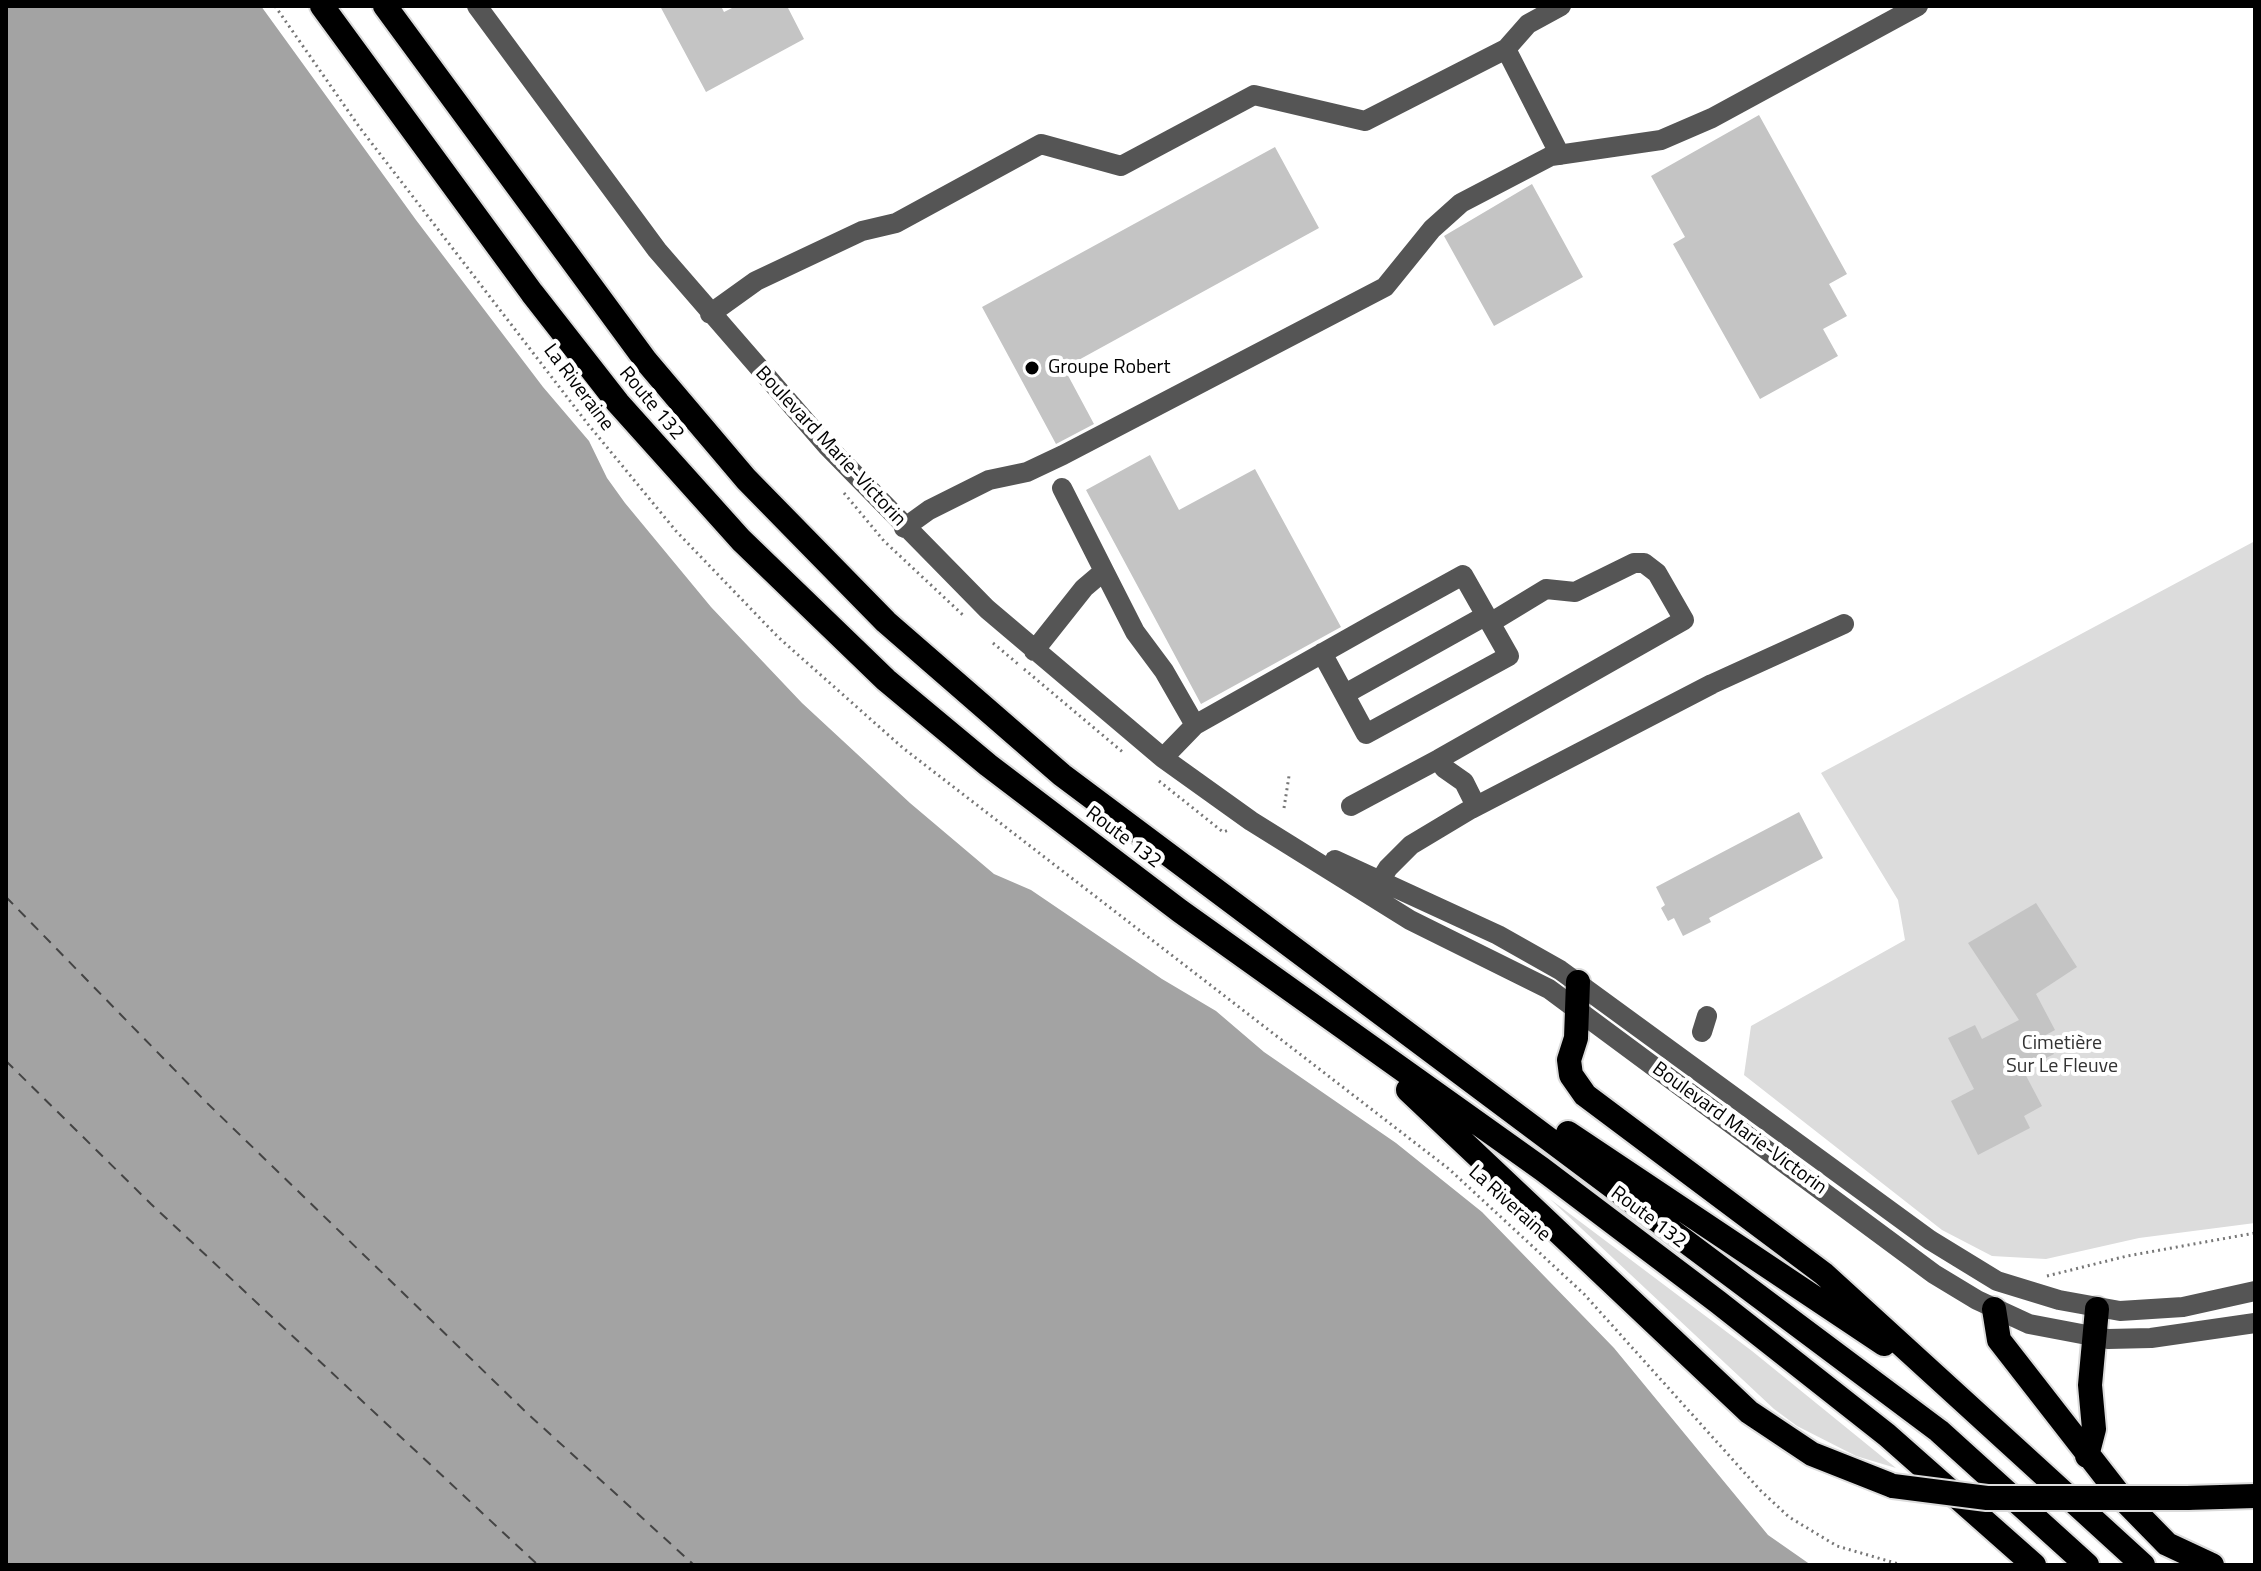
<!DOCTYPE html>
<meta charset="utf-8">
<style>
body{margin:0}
#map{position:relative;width:2261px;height:1571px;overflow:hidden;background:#fff;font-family:"Titillium Web",sans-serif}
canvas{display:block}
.frame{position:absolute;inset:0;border:8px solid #000;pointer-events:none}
</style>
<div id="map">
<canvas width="2261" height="1571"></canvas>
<div class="frame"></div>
</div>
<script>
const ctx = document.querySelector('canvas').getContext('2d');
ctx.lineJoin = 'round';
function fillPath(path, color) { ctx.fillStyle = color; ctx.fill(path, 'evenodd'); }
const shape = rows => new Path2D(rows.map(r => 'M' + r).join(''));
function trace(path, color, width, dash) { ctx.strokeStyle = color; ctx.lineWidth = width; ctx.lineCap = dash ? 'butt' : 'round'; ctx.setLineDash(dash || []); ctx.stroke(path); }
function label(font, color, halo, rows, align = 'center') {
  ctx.font = font + ' "Titillium Web",sans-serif'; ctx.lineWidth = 8; ctx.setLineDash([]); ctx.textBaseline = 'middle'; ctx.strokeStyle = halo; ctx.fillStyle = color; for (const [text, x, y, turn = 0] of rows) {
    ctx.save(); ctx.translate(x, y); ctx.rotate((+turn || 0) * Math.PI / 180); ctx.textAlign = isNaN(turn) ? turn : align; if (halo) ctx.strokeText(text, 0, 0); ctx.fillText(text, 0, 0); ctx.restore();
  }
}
const green = shape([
 [2255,541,2255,1223,2139,1238,2046,1259,1992,1256,1942,1230,1744,1075,1751,1026,1905,940,1898,900,1821,773],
 [1550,1199,1752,1351,1896,1468,1856,1456,1797,1426,1774,1409]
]);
const water = shape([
 [6,6,261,6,416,220,543,387,589,441,607,478,625,503,711,607,802,703,910,803,994,874,1031,890,1162,979,1216,1011,1264,1052,1396,1143,1482,1212,1614,1348,1768,1535,1811,1565,6,1565]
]);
const ferry = shape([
 [6,897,206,1102,528,1414,694,1565],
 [6,1061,151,1204,538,1565]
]);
const building = shape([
 [660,6,721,6,724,12,736,6,787,6,804,39,706,92],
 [1759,115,1847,274,1829,284,1847,316,1823,329,1838,356,1760,399,1673,244,1685,237,1651,176],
 [1275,147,1319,228,1064,368,1094,424,1056,444,982,307],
 [1532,184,1583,277,1494,326,1444,236],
 [1150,455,1179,510,1255,469,1341,627,1201,704,1086,490],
 [1799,812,1823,858,1709,918,1711,922,1683,936,1674,918,1668,921,1661,908,1665,905,1656,887],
 [2036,903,2077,967,2036,994,2055,1030,2044,1036,2054,1054,2023,1070,2042,1106,2024,1116,2030,1128,1978,1155,1951,1101,1974,1089,1948,1038,1975,1025,1982,1039,2019,1020,1968,943]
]);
const path = shape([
 [275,6,360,128,587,423,676,531,778,637,903,748,1449,1169,1584,1294,1760,1490,1789,1517,1837,1546,1902,1565],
 [844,493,884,541,964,616],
 [993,643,1018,664],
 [1024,669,1125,754],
 [1159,781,1223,832,1229,830],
 [1284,808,1289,776],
 [2047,1276,2127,1256,2255,1233]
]);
const minor = shape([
 [477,6,657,250,827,446,987,609,1163,758,1251,821,1410,920,1549,989,1934,1274,1977,1300,2029,1324,2108,1339,2151,1338,2255,1323],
 [1506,49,1528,24,1561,6],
 [710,314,756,281,862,231,896,223,1041,144,1121,166,1254,95,1365,121,1506,49,1560,155],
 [904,528,929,510,989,480,1027,472,1063,455,1385,287,1432,229,1461,203,1551,156,1661,140,1712,118,1918,6],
 [1104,571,1135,632,1164,671,1195,725,1163,758],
 [1034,651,1084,588,1104,571,1062,488],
 [1345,694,1485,616],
 [1195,725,1376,623,1463,575,1509,656,1366,734,1322,653],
 [1439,759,1684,620,1657,573,1644,563,1634,563,1575,592,1546,589,1490,623],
 [1351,806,1439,759,1444,768,1464,782,1476,806],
 [1335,860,1498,935,1560,970,1930,1240,1997,1281,2059,1300,2120,1311,2183,1307,2255,1291],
 [1373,892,1388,868,1411,845,1471,809,1712,684,1844,624],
 [1702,1032,1707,1016]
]);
const highway = shape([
 [322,6,532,293,618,403,741,540,886,680,988,765,1180,911,1542,1169,1718,1302,1887,1435,2034,1565],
 [385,6,646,361,746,479,886,622,1062,775,1939,1431,2087,1565],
 [1578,982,1576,1038,1569,1060,1571,1075,1585,1095,1824,1274,2143,1565],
 [1408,1090,1749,1412,1812,1454,1893,1486],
 [1568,1133,1884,1344],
 [1994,1309,1999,1340,2122,1498,2167,1544,2212,1565],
 [2087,1456,2094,1429,2090,1385,2097,1309],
 [2187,1498,2255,1496]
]);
const highwayBridge = shape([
 [1893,1486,1987,1498,2187,1498]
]);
const markers = [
 [1032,368,8,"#000"]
];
const poiNames = [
 ["Groupe Robert",1048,368]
];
const streetNames = [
 ["La Riveraine",578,388,53],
 ["Route 132",651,404,50],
 ["Boulevard Marie-Victorin",830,447,47],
 ["Route 132",1123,838,37],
 ["Boulevard Marie-Victorin",1739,1129,36],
 ["La Riveraine",1509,1204,42],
 ["Route 132",1648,1218,37]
];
const parkNames = [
 ["Cimetière",2062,1044],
 ["Sur Le Fleuve",2062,1067]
];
fillPath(green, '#dcdcdc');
fillPath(water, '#a3a3a3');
trace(ferry, '#444', 2, [10, 8]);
fillPath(building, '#c4c4c4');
trace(highway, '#dbdbdb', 28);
trace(path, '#777', 3, [2, 4]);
trace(minor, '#555', 20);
trace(highway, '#000', 24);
trace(highwayBridge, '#dbdbdb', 28, []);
trace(highwayBridge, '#000', 24);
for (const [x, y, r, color] of markers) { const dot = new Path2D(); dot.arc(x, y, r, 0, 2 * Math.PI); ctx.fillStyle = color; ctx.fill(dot); trace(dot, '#fff', 3); }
label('20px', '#000', '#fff', poiNames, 'left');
label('20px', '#000', '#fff', streetNames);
label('20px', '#333', '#fff', parkNames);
</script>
